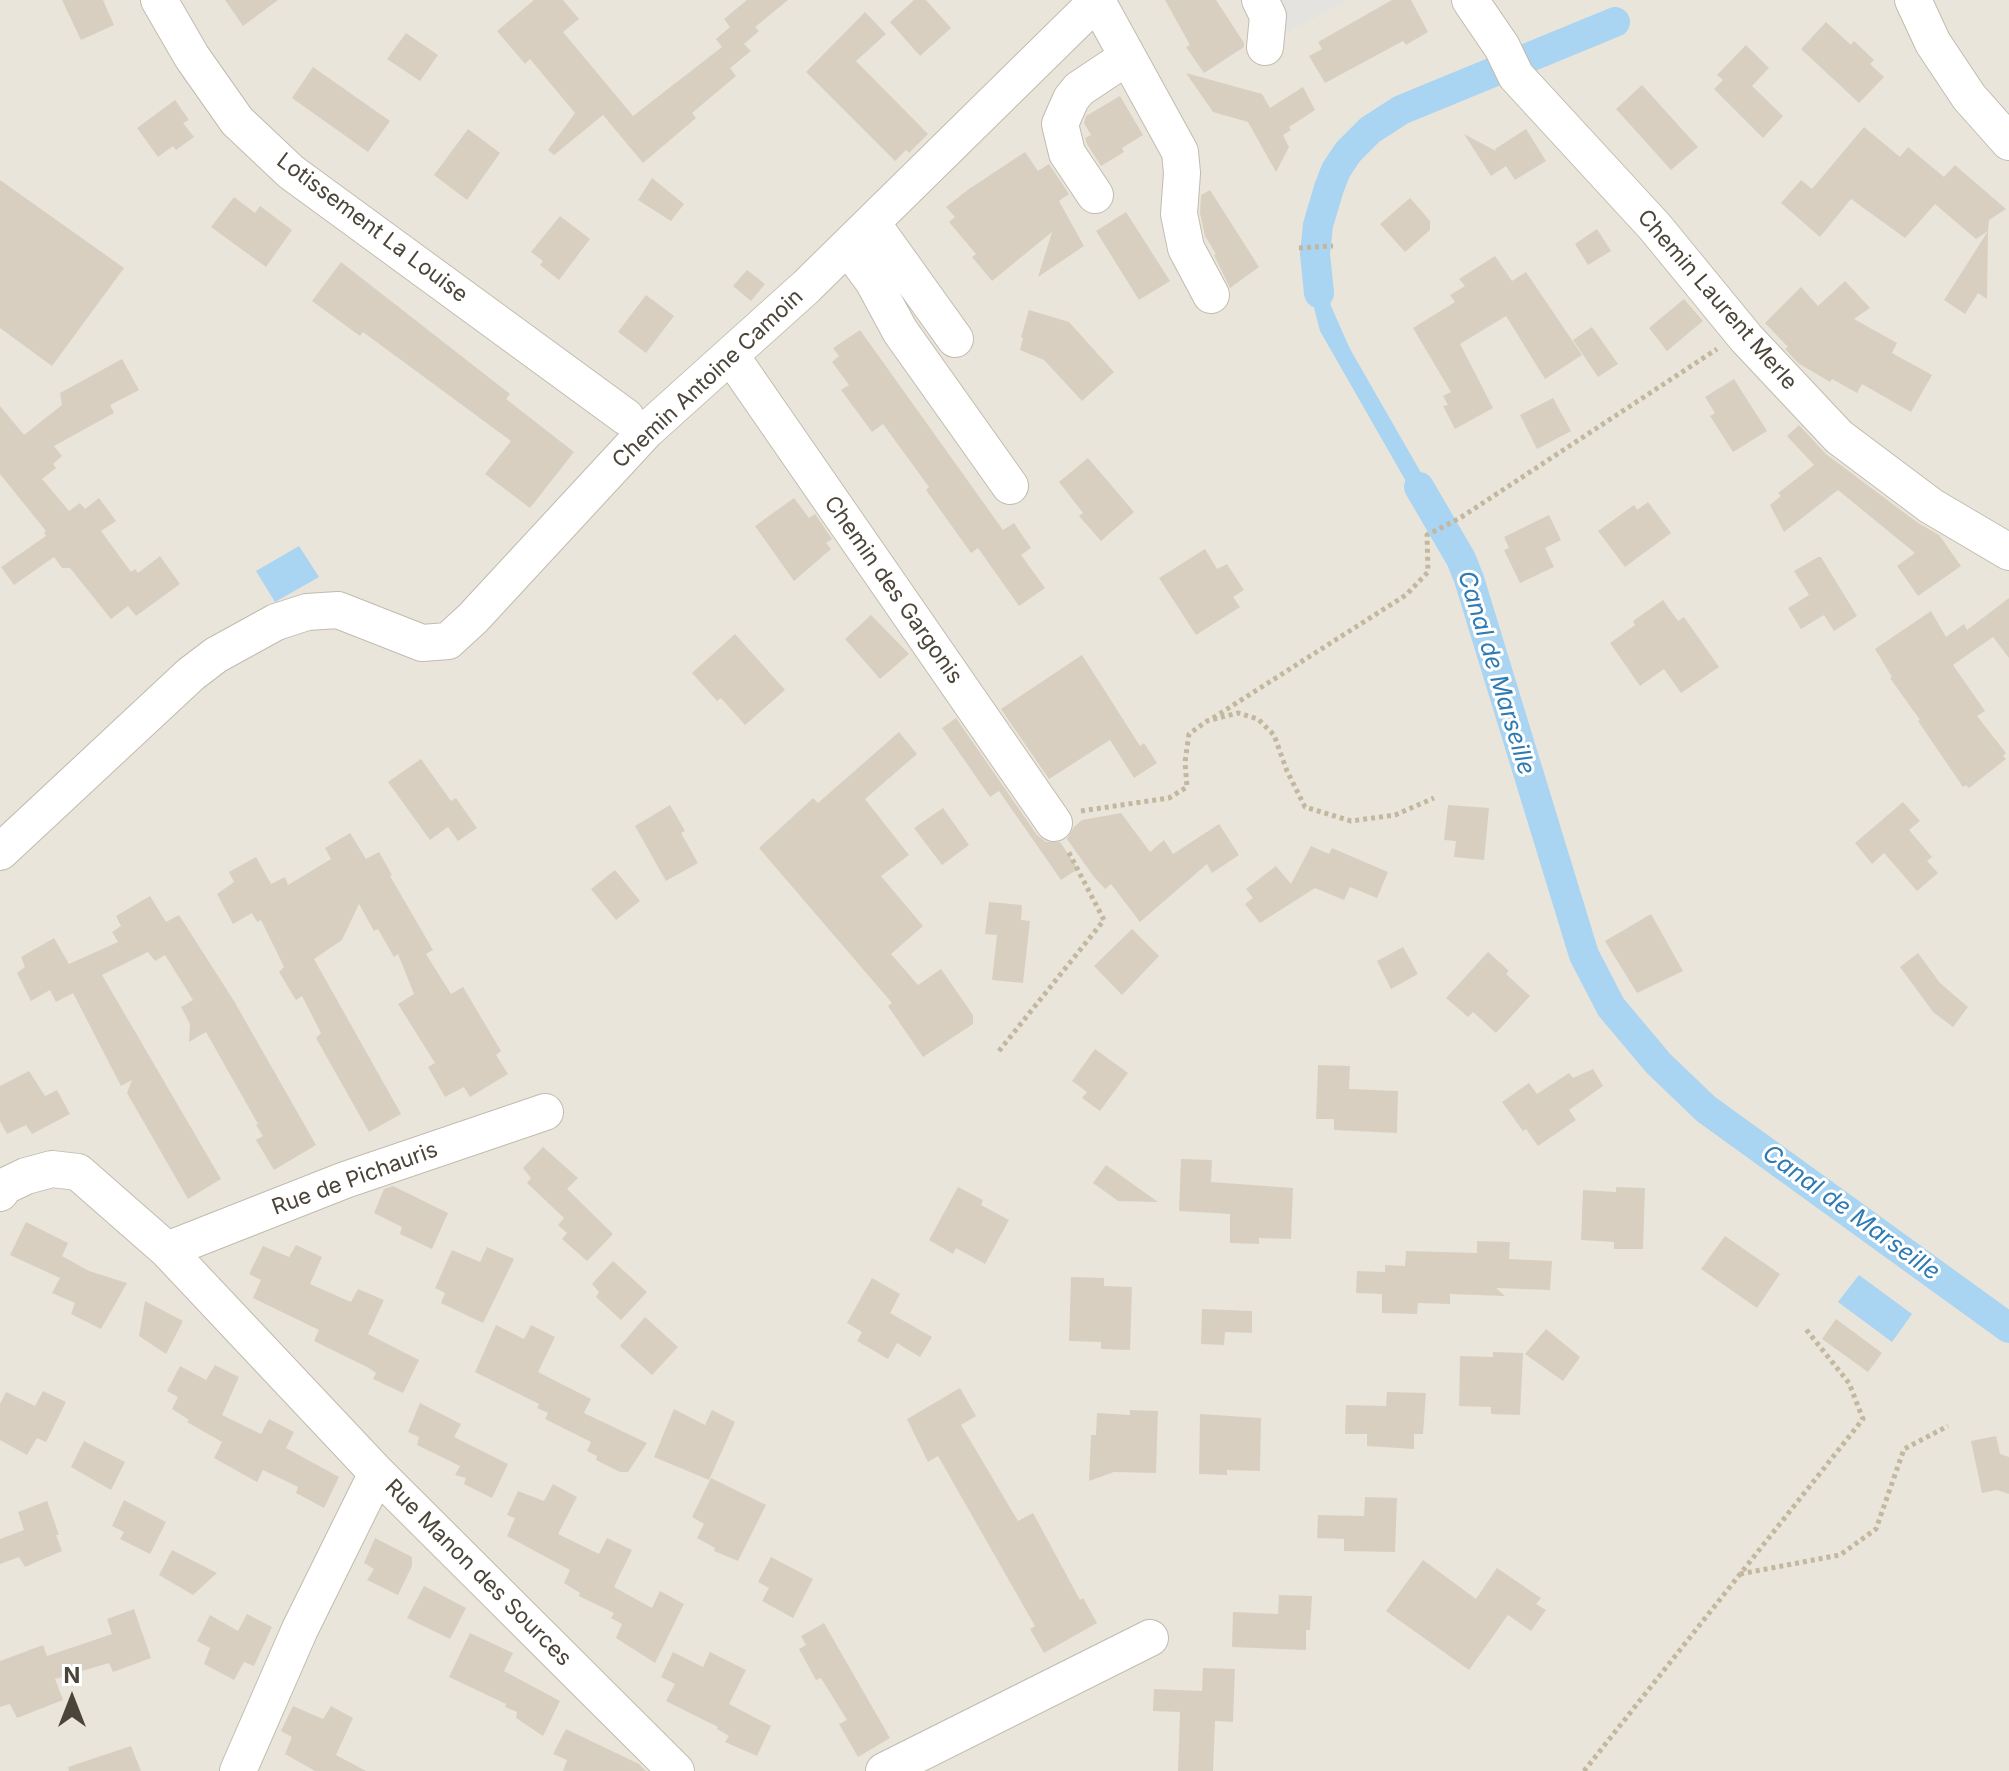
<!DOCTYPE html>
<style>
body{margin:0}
#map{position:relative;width:2009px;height:1771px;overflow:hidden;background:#f6f3ec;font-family:Inter,sans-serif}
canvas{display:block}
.north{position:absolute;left:32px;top:1659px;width:80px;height:80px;-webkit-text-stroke:6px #fff;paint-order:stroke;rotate:0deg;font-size:22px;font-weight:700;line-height:32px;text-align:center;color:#4b4439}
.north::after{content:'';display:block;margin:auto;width:28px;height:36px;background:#4b4439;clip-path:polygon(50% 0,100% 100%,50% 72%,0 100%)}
</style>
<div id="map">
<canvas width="2009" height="1771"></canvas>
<div class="north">N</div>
</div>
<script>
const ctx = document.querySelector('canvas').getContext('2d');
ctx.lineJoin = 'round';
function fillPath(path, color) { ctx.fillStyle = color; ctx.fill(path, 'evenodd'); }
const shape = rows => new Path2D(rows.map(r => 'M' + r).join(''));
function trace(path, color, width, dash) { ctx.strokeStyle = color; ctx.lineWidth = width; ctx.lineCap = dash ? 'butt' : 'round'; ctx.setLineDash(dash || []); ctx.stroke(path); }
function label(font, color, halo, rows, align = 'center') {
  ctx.font = font + ' Inter,sans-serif'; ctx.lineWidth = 6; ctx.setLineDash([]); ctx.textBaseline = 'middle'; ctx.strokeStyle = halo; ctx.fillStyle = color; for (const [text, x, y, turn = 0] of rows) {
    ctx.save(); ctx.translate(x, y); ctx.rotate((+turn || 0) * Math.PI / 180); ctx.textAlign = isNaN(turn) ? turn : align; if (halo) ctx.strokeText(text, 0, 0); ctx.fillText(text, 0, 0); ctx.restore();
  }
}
const residential = shape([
 [0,0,2009,0,2009,1771,0,1771]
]);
const parking = shape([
 [1271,0,1348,0,1288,32]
]);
const water = shape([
 [1306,253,1325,253,1325,277,1331,306,1350,349,1447,518,1431,525,1320,331,1305,272],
 [299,546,319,577,275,602,256,571],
 [1859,1275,1912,1314,1892,1342,1838,1302]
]);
const canal = shape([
 [1319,293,1315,254,1318,225,1329,188,1336,170,1348,152,1370,130,1401,110,1615,22],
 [1419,487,1461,559,1469,579,1584,955,1611,1007,1658,1063,1706,1109,2009,1328]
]);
const building = shape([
 [62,0,103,0,114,25,81,40],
 [225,0,278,0,243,26],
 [534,0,563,0,579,19,563,32,633,116,722,47,716,39,730,27,724,19,747,0,788,0,755,27,759,31,744,44,751,51,730,68,736,76,692,113,696,118,643,163,603,115,554,155,548,150,575,113,530,59,525,64,497,31],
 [914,0,926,0,951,28,920,56,890,22],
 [1165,0,1216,0,1244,43,1244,47,1204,73,1186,47,1190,45],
 [1392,0,1411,0,1428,32,1406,45,1403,41,1325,83,1309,56,1322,49,1318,42],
 [865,12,886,34,856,61,928,134,909,153,906,150,895,161,806,72],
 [1826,22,1851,45,1854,41,1874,60,1870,64,1884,77,1859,103,1801,49],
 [406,33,438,55,420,81,387,59],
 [1746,45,1769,68,1752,86,1783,116,1763,138,1714,89,1723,80,1717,75],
 [313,67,390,121,368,152,292,98],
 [1186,73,1262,94,1270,108,1303,87,1315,110,1289,127,1291,130,1283,135,1289,147,1276,172,1248,122,1213,112],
 [1642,85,1698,147,1671,170,1616,109],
 [1120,96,1143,135,1122,148,1124,152,1101,166,1087,144,1085,138,1091,135,1084,123,1086,116],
 [175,100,189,120,183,123,194,137,176,150,173,146,158,157,137,128],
 [1864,127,1900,157,1908,147,1944,177,1955,165,2006,209,1989,220,1988,231,1976,239,1935,204,1905,238,1851,199,1820,237,1781,203,1801,180,1812,189],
 [468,129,500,153,467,200,434,175],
 [1526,129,1546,161,1515,180,1506,166,1491,176,1464,134,1496,151,1495,149],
 [1025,152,1038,171,1049,164,1069,194,1059,201,1084,246,1038,277,1052,232,992,281,972,257,976,254,949,222,955,217,946,207,969,189],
 [652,178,684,204,671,221,638,200],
 [0,180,124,268,52,366,0,328],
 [1210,190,1259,267,1230,288,1214,255,1216,254,1205,236,1200,213,1201,195],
 [234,197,255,213,260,206,292,230,266,267,211,227],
 [1410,198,1430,221,1430,230,1405,252,1380,224],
 [1126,212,1170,281,1139,300,1096,231],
 [560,216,590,239,559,280,540,265,543,261,531,252],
 [1597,229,1611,251,1588,265,1575,244],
 [1988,231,1987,299,1978,293,1965,314,1944,300],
 [1495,256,1512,281,1526,272,1582,355,1545,379,1506,316,1460,344,1493,408,1455,429,1443,406,1448,405,1443,396,1451,392,1413,328,1455,302,1450,295,1465,286,1459,279],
 [341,262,510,394,506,399,574,452,530,508,485,474,511,441,363,332,360,336,312,301],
 [747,270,765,284,751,301,733,286],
 [1845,281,1870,308,1854,319,1897,343,1892,353,1932,375,1911,412,1862,384,1857,393,1832,379,1830,382,1798,363,1785,349,1788,347,1765,323,1801,287,1818,306],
 [646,295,674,316,646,353,618,332],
 [1684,299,1703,321,1667,351,1649,328],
 [1029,310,1069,322,1114,372,1082,401,1044,360,1020,350,1023,338,1021,337],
 [1592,327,1618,364,1598,377,1573,340],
 [860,330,1003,530,1014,523,1031,548,1021,555,1045,588,1019,606,978,548,971,553,926,490,929,487,883,424,872,432,841,390,849,385,832,362,839,356,833,348],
 [122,359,139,390,110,405,114,413,54,446,62,456,53,464,56,468,42,479,69,511,80,503,85,509,99,498,116,521,101,531,131,572,135,569,138,573,160,556,180,584,136,616,128,606,111,619,70,568,62,568,54,557,14,585,1,567,46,536,44,532,46,531,0,474,0,406,24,435,62,405,60,393],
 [1734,379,1767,431,1733,452,1710,416,1715,413,1705,397],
 [1553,398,1571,431,1537,449,1520,415],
 [1799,425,1826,454,1918,523,1939,535,1961,566,1918,596,1897,566,1915,553,1838,490,1784,532,1770,505,1781,496,1778,493,1814,465,1787,436],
 [1088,458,1134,512,1101,541,1079,516,1083,513,1059,482],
 [794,498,809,518,815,514,832,539,826,543,831,549,794,581,755,526],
 [1648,502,1671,533,1625,567,1598,531,1634,505,1637,510],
 [1549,515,1561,540,1545,548,1554,567,1520,583,1504,550,1509,548,1504,537],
 [1205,549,1217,569,1227,564,1244,590,1233,597,1240,607,1196,635,1159,578],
 [1818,557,1821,557,1857,616,1834,631,1824,615,1801,629,1788,608,1809,595,1794,571],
 [2009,598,2009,658,1993,637,1953,665,1985,711,1977,716,2006,753,2003,756,2006,759,1969,788,1966,785,1963,787,1918,721,1920,720,1890,678,1892,677,1875,649,1931,611,1946,637,1964,624,1967,630],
 [1663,600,1678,621,1684,617,1719,667,1681,693,1664,669,1640,686,1610,643,1635,625,1633,621],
 [871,615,909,654,880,679,845,639],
 [735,634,785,690,745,725,721,698,717,701,692,673],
 [1082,655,1140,746,1144,743,1157,763,1134,778,1110,740,1049,779,1001,709],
 [956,718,1037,835,1046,842,1060,842,1078,869,1061,880,999,791,990,797,942,728],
 [899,732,917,754,865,799,909,855,881,876,923,926,891,954,918,985,941,969,973,1015,973,1024,923,1057,888,1006,892,1003,759,848,813,798,818,803],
 [421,759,451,801,456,798,477,828,458,841,448,827,430,840,388,782],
 [1903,802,1920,821,1909,830,1932,857,1927,861,1938,873,1917,891,1884,853,1872,864,1855,843],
 [670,805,685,831,681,833,698,863,666,881,635,826],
 [1448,805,1489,808,1484,860,1454,857,1456,841,1444,840],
 [943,808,969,845,942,865,914,828],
 [1121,813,1150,852,1164,840,1173,854,1219,824,1239,855,1212,873,1207,864,1140,922,1111,884,1105,889,1094,877,1067,839,1074,827,1082,820],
 [350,833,366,859,379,852,392,875,390,876,433,950,426,954,451,994,463,987,501,1051,496,1055,508,1074,470,1097,464,1087,445,1097,428,1067,435,1063,398,1004,414,994,398,954,394,957,378,929,374,931,359,904,342,940,314,959,401,1114,369,1132,316,1038,321,1033,302,996,296,1000,279,972,284,967,261,920,257,922,252,913,233,924,217,894,234,882,229,872,256,857,271,884,285,877,288,885,331,859,325,848],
 [1311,846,1329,854,1332,848,1388,872,1377,898,1350,887,1344,900,1315,888,1260,923,1245,904,1253,898,1246,889,1276,866,1291,884],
 [615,870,640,901,616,920,591,889],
 [150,896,166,922,179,915,234,1001,316,1145,274,1170,256,1140,263,1136,256,1125,258,1124,206,1032,189,1042,190,1024,181,1007,193,1000,165,955,155,961,148,952,102,975,221,1179,188,1199,127,1093,132,1080,121,1086,73,993,56,1002,50,990,31,1001,17,973,25,967,21,957,54,938,69,964,118,942,112,932,121,926,116,916],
 [989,902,1022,905,1021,920,1030,921,1023,983,992,980,997,935,985,934],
 [1651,914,1683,971,1637,993,1605,941],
 [1132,929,1159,956,1122,995,1094,966],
 [1403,947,1418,974,1391,989,1377,961],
 [1488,952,1509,971,1506,974,1530,996,1496,1033,1473,1012,1468,1017,1446,998],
 [1918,953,1940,983,1968,1007,1953,1027,1933,1012,1900,967],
 [1095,1049,1128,1073,1100,1111,1082,1098,1087,1092,1072,1081],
 [1318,1065,1350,1066,1349,1089,1398,1091,1397,1133,1334,1130,1334,1119,1316,1119],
 [1593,1069,1603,1086,1569,1110,1576,1120,1538,1146,1526,1129,1523,1131,1502,1102,1529,1083,1537,1094,1569,1073,1573,1078],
 [29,1071,45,1096,57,1090,70,1114,32,1134,26,1125,7,1134,0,1121,0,1086],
 [543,1147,578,1178,567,1189,613,1234,587,1261,562,1239,567,1233,558,1225,564,1218,527,1183,531,1178,523,1168],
 [1181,1159,1212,1160,1211,1182,1293,1188,1291,1239,1259,1238,1259,1244,1230,1243,1230,1214,1179,1211],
 [1106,1165,1158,1202,1118,1201,1093,1183],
 [393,1186,448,1213,432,1249,400,1234,402,1227,374,1213,384,1189],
 [958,1187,983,1200,981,1205,1009,1220,985,1264,956,1248,953,1254,929,1240],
 [1616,1187,1645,1188,1643,1249,1614,1249,1614,1242,1581,1240,1583,1190,1616,1192],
 [26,1222,68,1243,62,1256,89,1271,127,1283,101,1329,71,1314,75,1303,52,1293,60,1278,10,1255],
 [1725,1236,1780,1274,1757,1308,1701,1269],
 [1477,1241,1510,1242,1509,1259,1552,1261,1550,1290,1496,1288,1505,1296,1450,1294,1450,1304,1418,1303,1417,1314,1382,1313,1382,1294,1356,1293,1357,1271,1385,1272,1385,1265,1405,1266,1406,1251,1477,1253],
 [296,1245,322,1257,310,1284,351,1302,358,1289,384,1300,368,1334,419,1360,403,1393,373,1379,376,1373,367,1367,314,1341,319,1330,253,1298,261,1280,249,1274,263,1246,289,1257],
 [487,1247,514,1259,483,1323,441,1303,445,1293,435,1288,452,1250,480,1262],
 [613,1261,647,1292,621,1320,596,1297,599,1292,592,1284],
 [1071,1277,1104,1278,1104,1286,1132,1287,1130,1350,1101,1349,1101,1342,1069,1341],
 [872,1278,900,1294,890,1313,932,1337,920,1357,897,1343,888,1359,857,1341,862,1332,847,1323],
 [145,1301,183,1321,166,1354,139,1336],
 [1202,1309,1252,1311,1252,1333,1225,1332,1224,1345,1201,1344],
 [645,1317,678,1347,652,1375,620,1346],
 [1836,1319,1882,1353,1868,1372,1822,1339],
 [496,1325,524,1339,531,1325,555,1337,538,1372,591,1399,584,1413,647,1443,628,1472,620,1472,596,1460,597,1456,587,1451,591,1442,545,1419,548,1413,537,1408,539,1404,475,1372],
 [1546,1329,1580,1357,1563,1381,1525,1354],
 [1493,1352,1523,1353,1520,1415,1491,1414,1491,1407,1459,1406,1460,1356,1493,1357],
 [215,1365,239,1377,222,1415,261,1434,269,1419,294,1432,286,1448,339,1477,324,1508,296,1493,298,1487,263,1470,257,1482,214,1458,222,1442,187,1422,189,1420,172,1409,178,1397,167,1391,180,1366,206,1380],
 [960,1388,976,1416,961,1425,1018,1521,1033,1513,1080,1600,1083,1598,1097,1623,1044,1653,1030,1629,1035,1626,938,1456,928,1462,907,1419],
 [43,1391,66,1402,46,1442,37,1438,27,1455,0,1440,0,1404,6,1392,35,1406],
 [1387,1392,1426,1393,1423,1434,1414,1434,1414,1449,1367,1446,1367,1434,1345,1434,1346,1405,1386,1406],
 [420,1403,461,1424,454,1437,508,1464,492,1498,464,1484,466,1478,455,1475,460,1466,417,1445,419,1437,408,1432],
 [674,1409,705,1425,712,1410,735,1422,709,1480,654,1457],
 [1130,1410,1158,1411,1156,1473,1114,1472,1089,1481,1091,1435,1096,1435,1097,1413,1130,1415],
 [1200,1414,1261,1418,1260,1471,1227,1470,1227,1475,1199,1474],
 [1996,1436,2000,1454,2009,1457,2009,1494,1997,1490,1982,1493,1971,1441],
 [84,1441,125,1462,111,1490,71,1467],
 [711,1478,766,1505,738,1561,714,1551,715,1548,697,1538,704,1524,692,1517],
 [553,1484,577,1497,558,1534,599,1554,607,1538,632,1550,614,1587,652,1608,660,1591,684,1604,655,1663,616,1638,622,1624,611,1618,614,1613,579,1596,580,1593,564,1583,570,1570,507,1536,515,1518,507,1515,518,1491,544,1501],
 [1365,1497,1397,1498,1395,1552,1344,1551,1344,1539,1317,1538,1318,1515,1364,1516],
 [124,1500,166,1522,150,1554,120,1539,124,1532,112,1526],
 [47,1501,59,1535,56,1535,62,1551,25,1567,19,1557,0,1564,0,1539,24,1530,18,1512],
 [375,1538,412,1557,412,1566,398,1595,367,1580,374,1569,364,1563],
 [172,1550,217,1573,193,1595,159,1575],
 [771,1557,813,1579,793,1618,762,1601,769,1588,758,1582],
 [1423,1560,1476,1599,1497,1568,1541,1598,1536,1604,1546,1610,1531,1631,1508,1615,1469,1670,1386,1611],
 [424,1586,466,1608,450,1639,407,1618],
 [1279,1595,1312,1596,1310,1630,1306,1630,1306,1650,1232,1647,1233,1612,1278,1614],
 [134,1609,151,1658,113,1672,109,1663,55,1679,63,1700,17,1718,10,1704,0,1707,0,1661,43,1645,47,1656,112,1634,107,1619],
 [247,1614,272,1627,254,1666,244,1662,234,1680,204,1664,210,1648,197,1641,210,1615,238,1631],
 [824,1623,890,1738,858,1757,839,1724,847,1720,821,1678,816,1680,799,1649,806,1645,801,1636],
 [470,1633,513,1653,504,1671,560,1701,543,1736,516,1718,517,1712,505,1707,506,1704,449,1677],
 [673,1652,703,1667,710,1652,746,1670,729,1704,771,1726,757,1756,725,1742,729,1736,717,1729,718,1727,666,1701,675,1684,661,1677],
 [1203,1668,1235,1669,1233,1722,1215,1721,1213,1771,1178,1771,1180,1712,1153,1711,1154,1689,1202,1691],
 [293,1706,323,1719,331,1706,353,1718,336,1755,366,1771,315,1771,285,1754,292,1737,281,1731],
 [566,1729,639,1764,646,1771,563,1771,567,1760,553,1754],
 [131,1746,141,1771,69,1771,68,1767]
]);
const path = shape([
 [1299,248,1333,246],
 [1213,718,1406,595,1428,572,1427,535,1460,518,1717,349],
 [1081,811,1169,798,1187,787,1185,762,1189,734,1207,721,1238,713,1258,719,1274,735,1287,771,1305,807,1351,821,1395,815,1434,798],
 [999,1051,1104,920,1067,849],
 [1740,1574,1840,1555,1876,1529,1904,1449,1948,1426],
 [1584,1771,1863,1419,1849,1383,1805,1328]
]);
const minor = shape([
 [159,0,192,57,237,121,291,172,626,417],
 [1260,0,1268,16,1265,47],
 [1470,0,1502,47,1516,76,1655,227,1746,338,1839,437,1931,506,2009,552],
 [1913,0,1933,43,1969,97,2009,142],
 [1097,1,1180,152,1182,173,1179,214,1186,248,1211,295],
 [1095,195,1067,153,1060,124,1071,99,1079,89,1127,57],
 [872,223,955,339],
 [848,247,873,281,900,331,1010,486],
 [731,356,1054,823],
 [0,852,191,674,216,655,276,622,307,612,338,610,422,643,448,641,473,618,646,431,806,287,1098,0],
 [0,1193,5,1186,26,1176,52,1169,78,1172,167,1250,377,1473,676,1771],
 [167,1250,345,1180,545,1112],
 [238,1771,300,1629,377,1473],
 [884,1771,1150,1638]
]);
const streetNames = [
 ["Lotissement La Louise",372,228,37],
 ["Chemin Laurent Merle",1717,300,49],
 ["Chemin Antoine Camoin",708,379,-43],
 ["Chemin des Gargonis",893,590,55],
 ["Rue de Pichauris",355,1179,-20],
 ["Rue Manon des Sources",478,1573,45]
];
const waterNames = [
 ["Canal de Marseille",1496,673,73],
 ["Canal de Marseille",1851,1213,36]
];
fillPath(residential, '#eae5da');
fillPath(parking, '#e5e3e0');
fillPath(water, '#a9d4f2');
trace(canal, '#a9d4f2', 30);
fillPath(building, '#d8cfc1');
trace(minor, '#c2bbae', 38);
trace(path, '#c4b79f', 5, [4, 4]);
trace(minor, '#fff', 36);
label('22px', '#4b4439', '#fff', streetNames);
label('italic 24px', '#2e7ab2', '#fff', waterNames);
</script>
